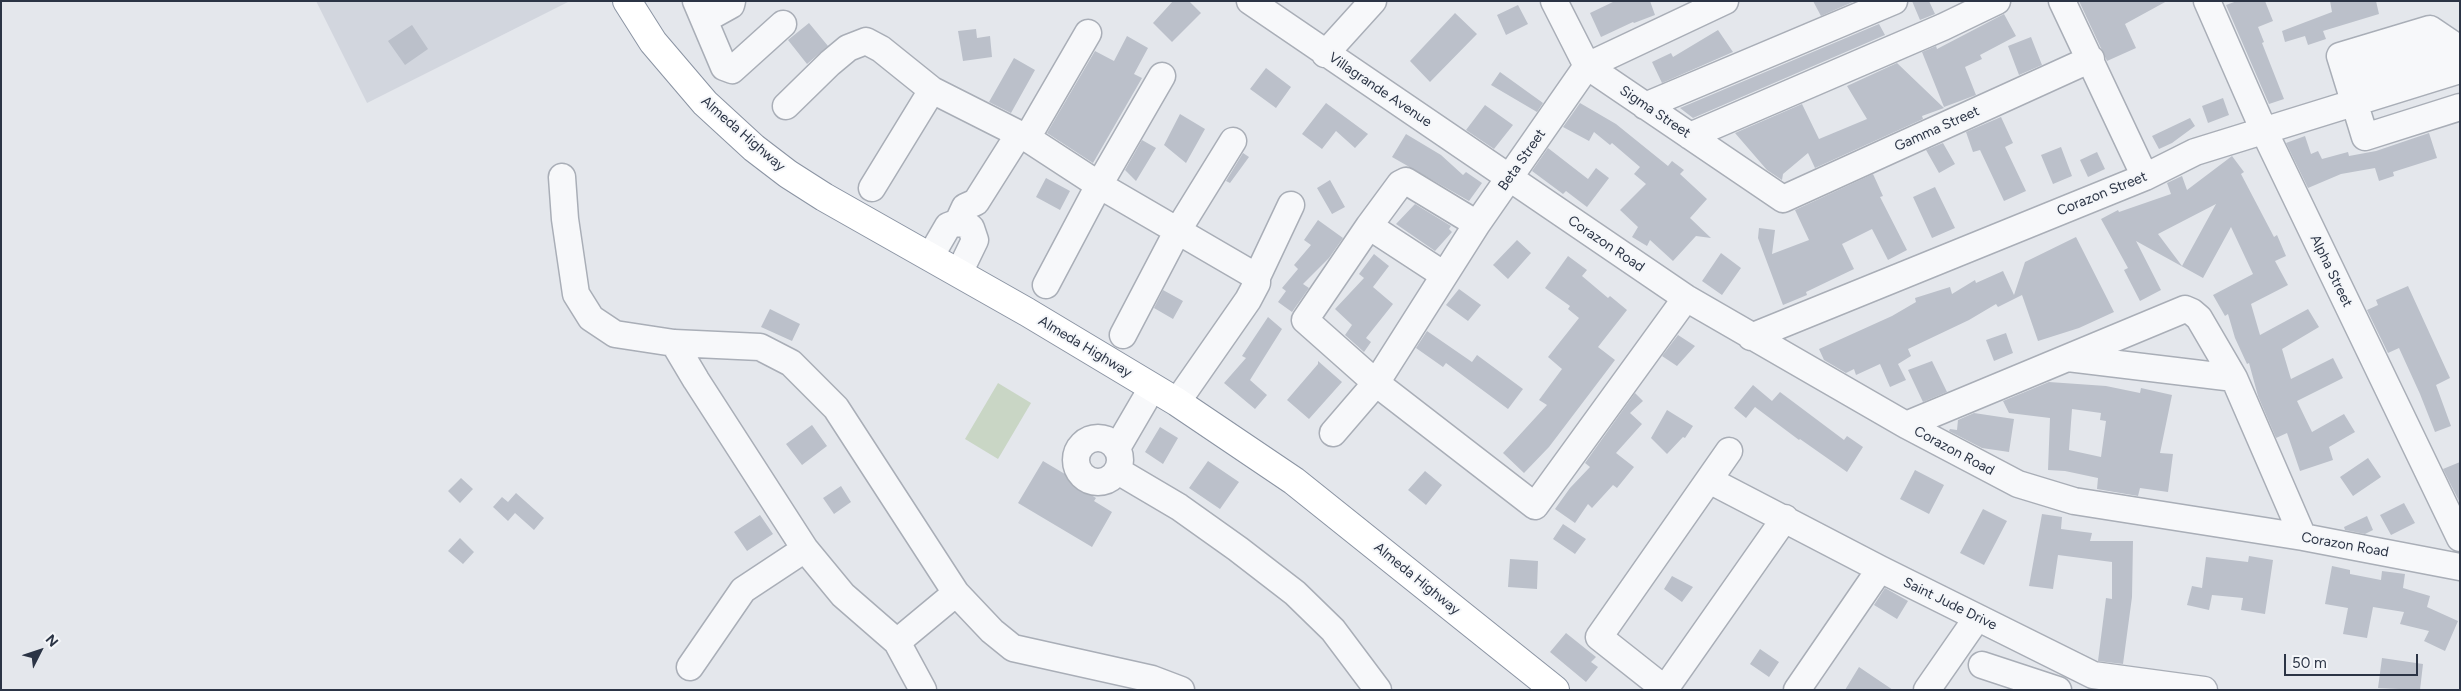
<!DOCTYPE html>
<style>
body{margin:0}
#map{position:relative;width:2461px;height:691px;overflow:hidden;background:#e4e7ec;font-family:Figtree,sans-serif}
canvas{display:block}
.frame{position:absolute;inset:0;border:2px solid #2b3445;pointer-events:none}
.north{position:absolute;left:15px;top:626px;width:50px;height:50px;-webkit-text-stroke:4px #f4f6f9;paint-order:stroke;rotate:49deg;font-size:14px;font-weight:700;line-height:20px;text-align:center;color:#2b3445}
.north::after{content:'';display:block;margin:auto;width:18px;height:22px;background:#2b3445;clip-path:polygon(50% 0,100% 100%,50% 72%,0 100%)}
.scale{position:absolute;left:2284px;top:654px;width:134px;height:22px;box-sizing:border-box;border:2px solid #2b3445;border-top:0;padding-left:6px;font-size:15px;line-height:18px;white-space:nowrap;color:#2b3445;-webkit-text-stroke:4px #f4f6f9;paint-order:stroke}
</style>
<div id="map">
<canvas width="2461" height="691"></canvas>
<div class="frame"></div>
<div class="north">N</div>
<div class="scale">50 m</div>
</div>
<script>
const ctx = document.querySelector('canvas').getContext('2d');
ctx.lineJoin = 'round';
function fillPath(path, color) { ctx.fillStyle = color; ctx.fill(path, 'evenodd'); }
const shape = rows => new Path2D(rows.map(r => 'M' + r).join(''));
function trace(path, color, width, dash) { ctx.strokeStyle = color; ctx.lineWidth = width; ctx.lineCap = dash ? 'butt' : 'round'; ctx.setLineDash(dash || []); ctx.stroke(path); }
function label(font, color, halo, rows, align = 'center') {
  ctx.font = font + ' Figtree,sans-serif'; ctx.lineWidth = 4; ctx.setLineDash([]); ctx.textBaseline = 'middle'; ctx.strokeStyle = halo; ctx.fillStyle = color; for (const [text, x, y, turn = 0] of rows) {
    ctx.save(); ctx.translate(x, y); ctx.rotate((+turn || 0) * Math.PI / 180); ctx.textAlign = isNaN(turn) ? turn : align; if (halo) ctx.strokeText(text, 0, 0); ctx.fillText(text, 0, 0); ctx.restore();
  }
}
const built = shape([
 [316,1,570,1,367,103]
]);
const green = shape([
 [998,383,1031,403,998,459,965,439]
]);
const building = shape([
 [1173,1,1189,1,1201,13,1172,42,1153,23],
 [1615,1,1650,1,1655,15,1634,23,1633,22,1601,37,1590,13],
 [1813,1,1855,1,1821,16],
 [1912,1,1929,1,1935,14,1920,20],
 [2079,1,2167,1,2125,24,2136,48,2107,61],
 [2237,1,2265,1,2273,21,2258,27,2264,42,2262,43,2284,99,2269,104,2226,5],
 [2330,1,2376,1,2379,14,2323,31,2326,39,2308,45,2305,36,2285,42,2282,31,2332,12],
 [1518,5,1528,24,1506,35,1497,15],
 [1455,13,1477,34,1430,82,1410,61],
 [2004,14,2016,36,1980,55,1982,59,1965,67,1976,95,1944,107,1922,52,1936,46,1937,49],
 [809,23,828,46,807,64,788,40],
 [1879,24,1885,35,1693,118,1680,108],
 [412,25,428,49,405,65,388,41],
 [976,29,977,38,990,36,992,57,963,61,958,31],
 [1718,30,1733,52,1662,83,1652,62,1671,53,1673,57],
 [1127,36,1148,48,1134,74,1142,78,1093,163,1047,133,1095,51,1114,61],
 [2031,37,2042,65,2019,75,2008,46],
 [1014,58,1035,70,1011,113,989,102],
 [1897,63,1944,108,1922,116,1923,119,1815,168,1808,153,1783,174,1782,180,1767,170,1735,133,1802,104,1819,139,1867,119,1847,86],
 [1266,68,1291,87,1276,108,1250,89],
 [1500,72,1543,103,1537,112,1491,85],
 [2223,98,2229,115,2208,123,2202,106],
 [1326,103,1368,134,1355,148,1336,131,1322,149,1302,134],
 [1580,103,1616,124,1668,166,1672,161,1684,170,1680,174,1707,199,1690,218,1711,238,1696,236,1673,261,1650,240,1647,246,1632,237,1638,227,1620,210,1646,184,1634,174,1640,167,1612,143,1610,145,1594,132,1589,141,1563,127],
 [1485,105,1513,125,1494,149,1466,130],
 [1180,114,1205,129,1186,163,1164,145],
 [2001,117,2013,143,2005,147,2026,191,2004,201,1980,150,1973,152,1966,132],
 [2190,118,2195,126,2172,143,2159,149,2152,136],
 [2429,133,2437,158,2393,172,2394,176,2379,181,2375,168,2341,174,2308,188,2286,143,2305,136,2311,154,2318,151,2322,159,2348,152,2349,156,2376,151],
 [1406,134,1441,155,1463,175,1466,172,1482,183,1469,201,1392,157],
 [1142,140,1156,148,1136,181,1125,170],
 [1943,143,1955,164,1939,173,1926,150],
 [2061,147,2072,176,2053,184,2041,155],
 [1548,148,1588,179,1596,168,1609,178,1587,207,1566,191,1563,194,1532,171],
 [2097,152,2105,169,2088,177,2080,160],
 [1243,153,1249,157,1230,183,1226,181],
 [2232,156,2244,172,2241,174,2274,237,2277,235,2286,256,2275,261,2288,285,2251,304,2260,335,2308,309,2319,327,2282,349,2291,379,2333,358,2343,378,2297,401,2312,432,2344,414,2355,432,2329,447,2333,460,2300,471,2287,433,2276,438,2258,396,2249,363,2247,364,2235,338,2228,314,2225,316,2213,295,2253,274,2231,227,2203,278,2136,241,2161,290,2140,301,2124,270,2128,268,2101,219,2118,210,2119,212,2171,194,2167,183,2182,176,2187,190],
 [2216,204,2182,266,2158,234],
 [1873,174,1883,196,1880,197,1907,250,1888,260,1872,229,1842,244,1854,269,1806,292,1807,295,1783,305,1758,238,1759,228,1775,230,1772,254,1809,240,1795,210],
 [1046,178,1070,191,1060,210,1036,197],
 [1330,180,1345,207,1332,214,1317,188],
 [1935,187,1955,228,1932,238,1913,197],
 [1415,204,1451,226,1449,229,1452,232,1435,251,1396,224],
 [1318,220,1343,238,1329,258,1303,284,1309,288,1292,312,1278,302,1286,291,1282,288,1298,269,1294,265,1311,245,1304,240],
 [2076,237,2114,312,2079,328,2038,341,2022,295,1998,307,1996,304,1969,320,1908,349,1911,356,1898,364,1906,380,1890,387,1880,364,1856,375,1854,369,1846,373,1824,360,1819,349,1892,316,1916,302,1915,298,1950,287,1952,294,1975,280,1976,283,2003,271,2014,295,2025,262],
 [1517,240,1531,253,1508,279,1493,265],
 [1721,253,1741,268,1722,295,1702,281],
 [1374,254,1389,266,1373,287,1393,304,1366,338,1371,342,1364,352,1345,335,1352,325,1335,309,1364,278,1359,274],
 [1568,256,1587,270,1582,276,1608,298,1610,296,1627,310,1598,347,1615,360,1549,447,1524,473,1503,453,1547,405,1539,400,1562,369,1548,357,1579,318,1568,309,1570,306,1545,288],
 [2408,286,2450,378,2436,385,2451,426,2435,432,2420,394,2399,348,2388,353,2367,310,2378,305,2376,300],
 [1459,289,1481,305,1468,321,1446,305],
 [1163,290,1183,301,1173,319,1154,308],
 [770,309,800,324,792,341,761,327],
 [1268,317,1282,329,1250,380,1267,395,1255,409,1224,383,1246,358,1242,356],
 [1427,331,1472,362,1477,355,1523,389,1508,409,1446,363,1443,367,1416,348],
 [2006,333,2013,353,1994,361,1986,340],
 [1678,335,1695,346,1677,366,1662,356],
 [1318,361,1342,382,1309,419,1287,400,1318,364],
 [1932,361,1947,392,1923,402,1908,370],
 [2049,382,2106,386,2140,393,2141,388,2172,395,2160,453,2173,454,2168,492,2140,488,2138,496,2097,489,2098,478,2065,471,2048,470,2050,418,2009,413,2003,401],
 [2072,409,2101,413,2100,420,2106,421,2101,457,2069,450],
 [1753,385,1772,401,1780,392,1844,440,1847,436,1863,447,1847,472,1800,439,1799,440,1755,407,1746,418,1734,408],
 [1635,393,1643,401,1630,413,1642,424,1616,453,1634,467,1617,488,1613,485,1592,508,1588,504,1575,523,1555,509,1570,488,1590,467,1585,463],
 [1667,410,1693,426,1685,438,1683,437,1667,454,1651,438],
 [1974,413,2014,419,2009,452,1982,448,1949,431,1950,429,1957,430,1958,420],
 [812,425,827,446,802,465,786,444],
 [1160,427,1178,438,1163,464,1145,452],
 [2368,458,2381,477,2353,496,2340,477],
 [1043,461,1075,480,1073,484,1096,498,1094,501,1112,512,1092,547,1018,503],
 [1208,461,1239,482,1220,509,1189,488],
 [2460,462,2460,503,2443,469],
 [1915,470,1944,485,1929,514,1900,499],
 [1425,471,1442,485,1426,505,1408,490],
 [461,478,473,489,460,503,448,491],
 [841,486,851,502,834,514,823,498],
 [516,493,544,518,534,530,515,513,508,521,493,507,502,497,508,502],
 [2404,503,2415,523,2391,535,2380,515],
 [1983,509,2007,521,1984,565,1960,553],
 [2042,514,2062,517,2061,529,2092,533,2090,541,2133,541,2132,597,2123,664,2098,661,2106,598,2112,599,2112,562,2058,555,2053,589,2029,586],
 [760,515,773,534,747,551,734,532],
 [2367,516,2373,530,2365,534,2345,530,2344,527],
 [1563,524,1586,539,1575,554,1553,539],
 [460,538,474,552,463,564,448,551],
 [2249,556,2273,560,2265,614,2241,610,2243,598,2212,595,2209,610,2187,605,2192,586,2202,588,2206,557,2248,562],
 [1510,559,1538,561,1537,589,1508,587],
 [2332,566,2350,570,2350,574,2381,580,2382,571,2405,574,2403,588,2430,596,2427,607,2458,621,2445,651,2424,641,2429,631,2400,624,2404,612,2373,607,2367,638,2343,634,2348,608,2325,604],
 [1672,576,1693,587,1682,602,1664,589],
 [1885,588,1908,601,1897,619,1874,605],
 [1566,633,1596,657,1591,662,1598,667,1586,682,1550,652],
 [1760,649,1779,662,1769,677,1750,664],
 [2382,658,2423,664,2420,690,2378,688],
 [1859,667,1893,690,1845,690]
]);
const minor = shape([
 [696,1,724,67,732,70,783,24],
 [1250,1,1686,298,1906,425,2018,484,2074,501,2303,537,2460,567],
 [1554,1,1587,66,1783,199,2091,59],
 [2062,1,2145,177],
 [2207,1,2264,131,2460,538],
 [704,20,731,5,732,1],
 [1325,54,1373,1],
 [2460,59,2455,46,2430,29,2340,56,2365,137,2460,107],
 [2348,81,2455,46],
 [786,106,830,63,848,48,866,41,881,49,932,90,1027,138,1099,185,1257,277,1257,283,1248,300,1177,402],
 [1645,106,1894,1],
 [1690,136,1943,27,1997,1],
 [1027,138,1088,33],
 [562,177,565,219,576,294,591,318,615,334,674,343,760,347,791,363,836,408,956,593,992,631,1013,648,1152,679,1181,690],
 [872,188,932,90],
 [958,222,965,207,976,202,1019,134],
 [1477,224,1406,181,1400,184,1369,226,1305,320,1376,383,1535,506,1686,298],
 [1369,226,1444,275],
 [930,257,948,226,956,223,966,224,971,228,975,240,959,273],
 [1257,277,1291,205],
 [1046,285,1099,185,1162,76],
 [1123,335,1178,230,1233,141],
 [1751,337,2145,177,2195,152,2460,70],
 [674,343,696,380,805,549,843,595,897,642,923,690],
 [2068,358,2234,378],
 [1906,425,2185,309,2192,312,2199,318,2234,378,2303,537],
 [1333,433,1376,383,1477,224,1587,66,1725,1],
 '1076 460a22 22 0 1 1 44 0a22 22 0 1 1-44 0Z',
 [1117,448,1152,388],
 [1118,471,1179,507,1238,549,1295,593,1333,630,1378,690],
 [1709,480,1880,569,2093,675,2204,690],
 [897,642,956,593],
 [1982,665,2058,690],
 [690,667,743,590,805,549],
 [1665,689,1785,518],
 [1666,690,1599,637,1729,451],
 [1797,690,1880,569],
 [1927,690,1977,618]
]);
const highway = shape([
 [627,1,653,42,705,103,754,148,788,174,824,197,1027,312,1177,402,1294,481,1555,690]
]);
const streetNames = [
 ["Villagrande Avenue",1380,90,34],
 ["Sigma Street",1655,112,34],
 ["Gamma Street",1937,129,-24],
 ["Almeda Highway",743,134,41],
 ["Beta Street",1522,160,-55],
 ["Corazon Street",2102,194,-22],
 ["Corazon Road",1606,244,34],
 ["Alpha Street",2331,271,64],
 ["Almeda Highway",1085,347,31],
 ["Corazon Road",1954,451,28],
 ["Corazon Road",2345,545,10],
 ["Almeda Highway",1417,579,39],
 ["Saint Jude Drive",1950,604,26]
];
fillPath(built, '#d2d6de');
fillPath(green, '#c9d6c5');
fillPath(building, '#bbc0ca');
trace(minor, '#a9aeb7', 29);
trace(highway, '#8b94a3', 30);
trace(minor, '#f7f8fa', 26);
trace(highway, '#fff', 28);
label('14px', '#2b3445', '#f4f6f9', streetNames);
</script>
